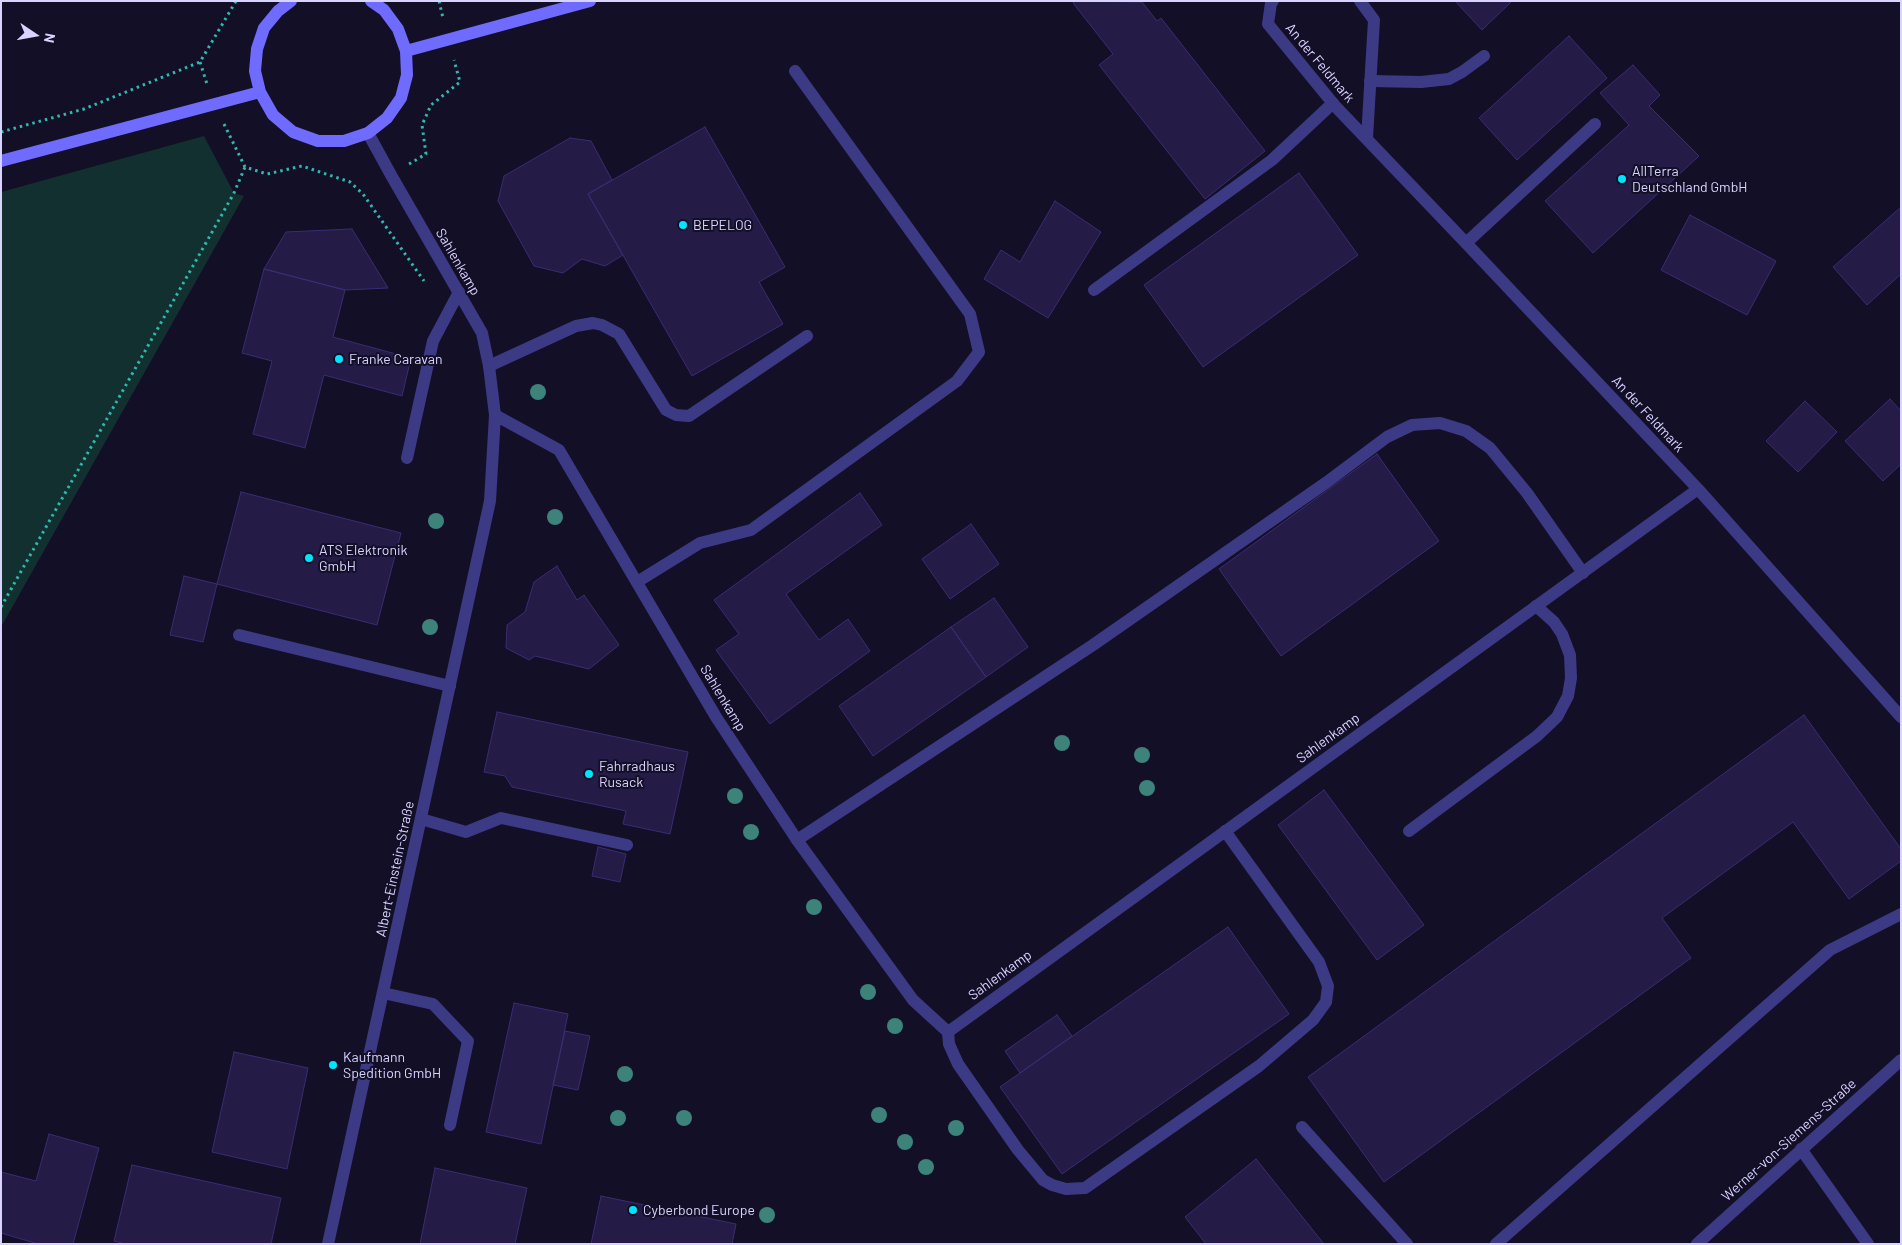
<!DOCTYPE html>
<meta charset="utf-8">
<style>
body{margin:0}
#map{position:relative;width:1902px;height:1245px;overflow:hidden;background:#130f26;font-family:Barlow,sans-serif}
canvas{display:block}
.frame{position:absolute;inset:0;border:2px solid #d9d4ff;pointer-events:none}
.north{position:absolute;left:10px;top:10px;width:50px;height:50px;-webkit-text-stroke:4px #130f26;paint-order:stroke;rotate:102deg;font-size:14px;font-weight:700;line-height:20px;text-align:center;color:#d9d4ff}
.north::after{content:'';display:block;margin:auto;width:18px;height:22px;background:#d9d4ff;clip-path:polygon(50% 0,100% 100%,50% 72%,0 100%)}
</style>
<div id="map">
<canvas width="1902" height="1245"></canvas>
<div class="frame"></div>
<div class="north">N</div>
</div>
<script>
const ctx = document.querySelector('canvas').getContext('2d');
ctx.lineJoin = 'round';
function fillPath(path, color) { ctx.fillStyle = color; ctx.fill(path, 'evenodd'); }
const shape = rows => new Path2D(rows.map(r => 'M' + r).join(''));
function trace(path, color, width, dash) { ctx.strokeStyle = color; ctx.lineWidth = width; ctx.lineCap = dash ? 'butt' : 'round'; ctx.setLineDash(dash || []); ctx.stroke(path); }
function label(font, color, halo, rows, align = 'center') {
  ctx.font = font + ' Barlow,sans-serif'; ctx.lineWidth = 4; ctx.setLineDash([]); ctx.textBaseline = 'middle'; ctx.strokeStyle = halo; ctx.fillStyle = color; for (const [text, x, y, turn = 0] of rows) {
    ctx.save(); ctx.translate(x, y); ctx.rotate((+turn || 0) * Math.PI / 180); ctx.textAlign = isNaN(turn) ? turn : align; if (halo) ctx.strokeText(text, 0, 0); ctx.fillText(text, 0, 0); ctx.restore();
  }
}
const green = shape([
 [204,136,234,193,244,196,1,627,1,192]
]);
const building = shape([
 [1076,1,1142,2,1157,21,1161,18,1265,151,1205,199,1099,65,1113,54,1073,3,1076,1],
 [1455,1,1512,1,1482,30,1455,1],
 [1569,36,1607,78,1517,160,1479,118,1569,36],
 [1633,65,1660,95,1649,106,1699,156,1593,253,1545,201,1629,125,1600,93,1633,65],
 [705,127,785,267,759,282,783,324,692,376,588,194,705,127],
 [570,138,591,141,612,180,588,194,623,255,605,266,582,259,563,273,534,266,498,201,504,176,570,138],
 [1299,173,1358,255,1203,367,1144,285,1299,173],
 [1055,201,1101,232,1048,318,984,279,1001,250,1020,262,1055,201],
 [1901,207,1901,274,1867,305,1833,267,1901,207],
 [1690,215,1776,261,1747,315,1661,270,1690,215],
 [352,229,388,288,345,290,264,269,286,232,352,229],
 [264,269,345,290,333,337,411,358,402,396,324,375,305,448,253,434,272,361,242,353,264,269],
 [1890,399,1901,411,1901,464,1883,481,1845,441,1890,399],
 [1805,401,1837,432,1798,472,1766,441,1805,401],
 [1377,454,1439,541,1281,656,1219,569,1377,454],
 [241,492,401,533,377,625,217,584,241,492],
 [860,493,882,525,786,594,819,640,848,619,870,651,770,724,716,650,739,634,714,600,860,493],
 [971,524,999,564,950,599,922,559,971,524],
 [557,566,577,600,584,595,619,645,589,669,535,656,529,660,506,648,507,625,525,612,534,582,557,566],
 [184,576,217,584,203,642,170,635,184,576],
 [994,598,1028,647,986,677,951,627,994,598],
 [951,627,986,677,873,756,839,706,951,627],
 [497,712,688,752,670,834,623,824,626,811,512,787,505,776,484,772,497,712],
 [1804,715,1901,849,1901,861,1849,899,1793,822,1662,918,1691,958,1384,1182,1308,1077,1804,715],
 [1324,790,1424,925,1377,960,1278,825,1324,790],
 [598,847,626,854,620,882,592,876,598,847],
 [1228,927,1289,1014,1062,1174,1000,1087,1228,927],
 [514,1003,568,1014,541,1144,486,1132,514,1003],
 [1057,1015,1072,1036,1020,1073,1005,1051,1057,1015],
 [565,1031,590,1036,578,1090,553,1085,565,1031],
 [234,1052,308,1068,287,1169,212,1152,234,1052],
 [49,1134,99,1148,73,1244,38,1244,1,1233,1,1172,36,1181,49,1134],
 [1256,1159,1324,1244,1206,1244,1185,1217,1256,1159],
 [132,1165,281,1198,271,1244,126,1244,114,1241,132,1165],
 [435,1168,527,1188,515,1244,420,1244,435,1168],
 [601,1196,736,1224,732,1244,591,1244,601,1196]
]);
const path = shape([
 [439,1,443,18],
 [200,62,207,84],
 [224,124,245,167,267,174,302,166,350,182,363,194,424,281],
 [1,132,84,109,200,62,236,1],
 [409,164,426,154,422,125,431,105,460,82,454,60],
 [1,607,234,193,245,167]
]);
const lane = shape([
 [1370,81,1421,82,1449,79,1462,72,1484,56],
 [1466,243,1595,124],
 [1094,290,1272,160,1333,103],
 [489,366,576,326,593,323,602,325,619,334,666,410,676,415,689,416,807,336],
 [407,458,433,341,459,292],
 [637,582,700,543,751,530,957,381,979,352,970,314,795,71],
 [239,635,450,686],
 [421,819,466,832,501,818,627,845],
 [1409,831,1537,736,1557,717,1568,696,1571,678,1570,655,1562,634,1554,622,1536,606],
 [797,840,1093,645,1327,482,1387,437,1412,425,1440,423,1466,431,1490,448,1527,493,1583,573],
 [383,993,433,1004,468,1041,450,1125],
 [948,1032,949,1044,958,1064,1018,1150,1043,1180,1052,1185,1066,1189,1085,1188,1259,1066,1313,1020,1326,1002,1328,986,1319,962,1225,831],
 [1302,1127,1407,1244],
 [1801,1149,1868,1244],
 [1496,1244,1830,950,1901,914]
]);
const street = shape([
 [1273,1,1271,3,1268,24,1336,107,1466,243,1698,489,1901,717],
 [1360,1,1374,20,1367,138],
 [495,415,559,450,716,717,797,840,913,1000,948,1032,1698,489],
 [328,1244,490,501,495,415,489,366,482,333,391,175,368,133],
 [1697,1244,1901,1060]
]);
const secondary = shape([
 [291,1,278,11,264,28,257,49,255,71,260,92,273,115,293,132,318,141,344,141,368,133,387,118,401,98,407,75,406,51,398,29,384,10,371,1],
 [406,51,590,1],
 [1,161,260,92]
]);
const trees = [
 [538,392],
 [555,517],
 [436,521],
 [430,627],
 [1062,743],
 [1142,755],
 [1147,788],
 [735,796],
 [751,832],
 [814,907],
 [868,992],
 [895,1026],
 [625,1074],
 [879,1115],
 [618,1118],
 [684,1118],
 [956,1128],
 [905,1142],
 [926,1167],
 [767,1215]
];
const markers = [
 [1622,179,5,"#00e5ff"],
 [683,225,5,"#00e5ff"],
 [339,359,5,"#00e5ff"],
 [309,558,5,"#00e5ff"],
 [589,774,5,"#00e5ff"],
 [333,1065,5,"#00e5ff"],
 [633,1210,5,"#00e5ff"]
];
const streetNames = [
 ["An der Feldmark",1320,63,50],
 ["Sahlenkamp",458,262,60],
 ["An der Feldmark",1648,414,47],
 ["Sahlenkamp",723,698,59],
 ["Sahlenkamp",1328,738,-36],
 ["Albert-Einstein-Straße",395,869,-78],
 ["Sahlenkamp",1000,975,-36],
 ["Werner-von-Siemens-Straße",1789,1140,-42]
];
const poiNames = [
 ["AllTerra",1632,171],
 ["Deutschland GmbH",1632,187],
 ["BEPELOG",693,225],
 ["Franke Caravan",349,359],
 ["ATS Elektronik",319,550],
 ["GmbH",319,566],
 ["Fahrradhaus",599,766],
 ["Rusack",599,782],
 ["Kaufmann",343,1057],
 ["Spedition GmbH",343,1073],
 ["Cyberbond Europe",643,1210]
];
fillPath(green, '#12302f');
fillPath(building, '#241b47');
trace(building, '#3b2d73', 1);
trace(path, '#2fb8b0', 3, [2.5, 4]);
trace(lane, '#3d3a85', 12);
trace(street, '#3d3a85', 12);
trace(secondary, '#6f6bff', 12);
ctx.fillStyle = '#3d827b';
for (const [x, y] of trees) { ctx.beginPath(); ctx.arc(x, y, 8, 0, 2 * Math.PI); ctx.fill(); }
for (const [x, y, r, color] of markers) { const dot = new Path2D(); dot.arc(x, y, r, 0, 2 * Math.PI); ctx.fillStyle = color; ctx.fill(dot); trace(dot, '#130f26', 2); }
label('14px', '#d9d4ff', '#130f26', streetNames);
label('14px', '#d9d4ff', '#130f26', poiNames, 'left');
</script>
